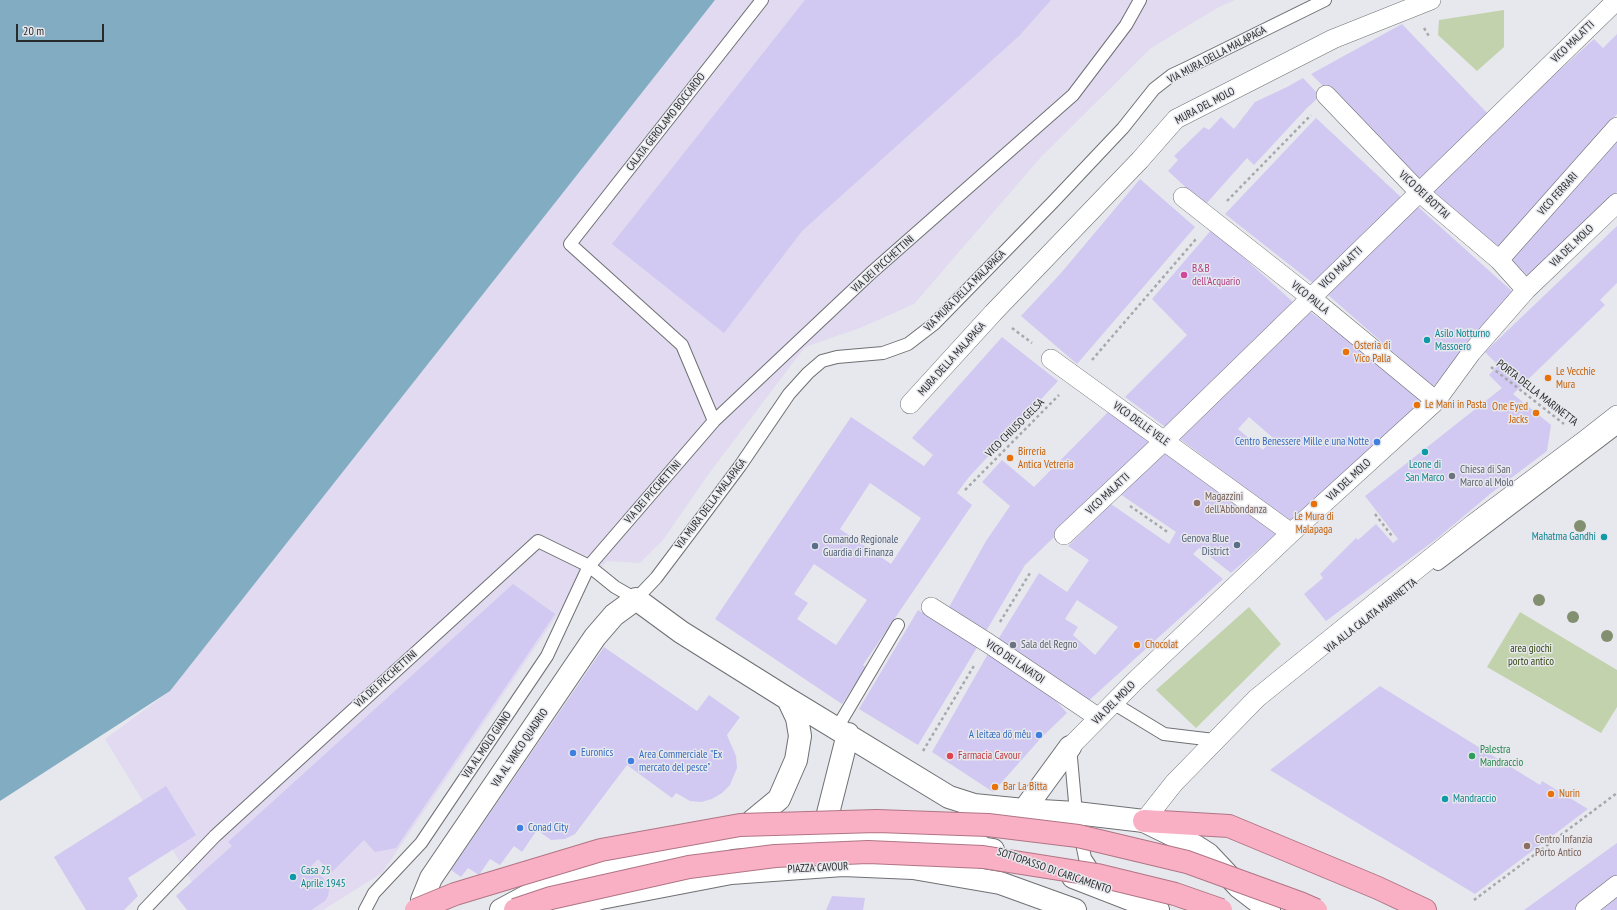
<!DOCTYPE html>
<meta charset="utf-8">
<style>
body{margin:0}
#map{position:relative;width:1617px;height:910px;overflow:hidden;background:#e7e8ed;font-family:"PT Sans Narrow",sans-serif}
canvas{display:block}
.scale{position:absolute;left:16px;top:24px;width:88px;height:18px;box-sizing:border-box;border:2px solid #292a2b;border-top:0;padding-left:5px;font-size:12px;line-height:14px;white-space:nowrap;color:#292a2b;-webkit-text-stroke:3px #e7e8ed;paint-order:stroke}
</style>
<div id="map">
<canvas width="1617" height="910"></canvas>
<div class="scale">20 m</div>
</div>
<script>
const ctx = document.querySelector('canvas').getContext('2d');
ctx.lineJoin = 'round';
function fillPath(path, color) { ctx.fillStyle = color; ctx.fill(path, 'evenodd'); }
const shape = rows => new Path2D(rows.map(r => 'M' + r).join(''));
function trace(path, color, width, dash) { ctx.strokeStyle = color; ctx.lineWidth = width; ctx.lineCap = dash ? 'butt' : 'round'; ctx.setLineDash(dash || []); ctx.stroke(path); }
function label(font, color, halo, rows, align = 'center') {
  ctx.font = font + ' "PT Sans Narrow",sans-serif'; ctx.lineWidth = 3; ctx.setLineDash([]); ctx.textBaseline = 'middle'; ctx.strokeStyle = halo; ctx.fillStyle = color; for (const [text, x, y, turn = 0] of rows) {
    ctx.save(); ctx.translate(x, y); ctx.rotate((+turn || 0) * Math.PI / 180); ctx.textAlign = isNaN(turn) ? turn : align; if (halo) ctx.strokeText(text, 0, 0); ctx.fillText(text, 0, 0); ctx.restore();
  }
}
const industrial = shape([
 [715,0,1235,0,1219,7,1151,48,1041,157,914,304,860,328,805,347,710,472,663,540,640,563,607,561,560,611,382,873,323,910,209,910,105,739,170,691]
]);
const green = shape([
 [1504,10,1504,47,1477,71,1438,35,1439,20],
 [1249,607,1281,644,1196,728,1156,690],
 [1520,612,1617,670,1617,707,1601,733,1487,667]
]);
const water = shape([
 [0,0,715,0,170,691,0,801]
]);
const building = shape([
 [805,0,1051,0,1019,36,802,231,724,333,612,244],
 [1402,24,1491,117,1422,185,1311,74],
 [1617,34,1617,114,1498,248,1430,188,1594,39,1603,48],
 [1303,78,1320,96,1307,108,1254,165,1247,158,1205,205,1168,171,1178,160,1174,156,1204,127,1209,130,1221,117,1234,129,1255,102,1287,87],
 [1316,118,1404,200,1314,284,1225,214],
 [1617,141,1617,192,1530,278,1512,261,1526,233],
 [1140,179,1195,227,1077,364,1021,316,1061,273],
 [1416,205,1514,293,1433,387,1327,294],
 [1617,226,1617,283,1600,300,1605,305,1513,394,1551,425,1547,451,1490,494,1439,537,1326,621,1304,594,1323,578,1320,574,1356,538,1358,540,1376,524,1393,543,1398,539,1365,496,1502,388,1489,375,1498,365,1485,352],
 [1212,229,1293,302,1253,346,1168,429,1125,397,1187,335,1152,299],
 [1309,311,1427,400,1293,524,1176,436],
 [1249,417,1273,438,1263,450,1238,429],
 [1002,337,1058,381,969,477,957,493,972,505,863,665,866,667,842,704,715,619,851,417,924,466,933,455,912,438],
 [870,483,921,518,891,564,840,529],
 [814,564,867,600,836,645,797,619,808,603,794,594],
 [1109,411,1153,442,1025,565,985,633,948,609,986,541,1010,506,982,482,1002,460,1034,487],
 [1162,451,1277,533,1231,573,1199,548,1193,554,1223,579,1085,704,997,641,1039,573,1067,592,1089,560,1068,546,1111,504,1169,544,1176,532,1120,494],
 [1077,600,1118,627,1095,655,1073,635,1078,627,1065,619],
 [513,584,555,614,396,848,375,852,364,840,331,873,318,859,311,866,330,885,329,890,328,896,325,901,311,910,187,910,176,896,232,846,228,842],
 [918,610,978,646,918,745,859,709],
 [604,647,697,711,709,695,740,717,727,735,736,756,737,768,730,785,722,793,712,799,701,802,690,801,676,793,672,798,627,765,575,834,565,839,551,840,537,830,522,852,514,846,500,865,490,859,479,875,468,868,461,877,451,870],
 [989,652,1049,693,1067,713,1042,737,993,792,932,752],
 [1380,686,1540,785,1542,781,1588,809,1475,894,1270,770],
 [166,786,196,835,128,878,138,896,124,910,86,910,54,857],
 [1617,843,1617,880,1578,910,1524,910],
 [1617,894,1617,910,1595,910],
 [832,896,865,898,863,910,826,910]
]);
const path = shape([
 [1424,28,1430,38],
 [1227,201,1311,115],
 [1012,328,1032,343],
 [1092,360,1196,239],
 [1491,367,1564,424],
 [965,490,1059,395],
 [1130,506,1169,533],
 [1375,514,1392,536],
 [1000,622,1030,573],
 [923,751,975,664],
 [1474,900,1617,793]
]);
const service = shape([
 [714,421,682,345,570,244,762,0],
 [1438,564,1617,428],
 [1113,703,1164,734,1214,740,1218,737],
 [837,728,898,625],
 [1070,747,1076,813,1085,858,1097,876],
 [144,910,215,836,538,541,589,566,615,587,636,599,656,578,702,517,740,466,789,394,808,373,822,361,837,357,883,353,908,344,934,324,1053,202,1123,128,1154,89,1172,75,1189,67,1325,0],
 [365,910,374,893,421,843,547,656,589,566,714,421,871,273,1073,95,1126,25,1140,0]
]);
const pedestrian = shape([
 [1326,95,1419,192,1499,260,1526,290],
 [1183,197,1310,297,1436,401],
 [1499,260,1617,127],
 [1051,359,1291,533],
 [910,404,993,313,1140,160,1176,119,1333,39,1431,0],
 [1064,535,1164,441,1617,0],
 [931,607,988,643,1099,718],
 [1070,747,1135,681,1291,533,1436,401,1471,353,1526,290,1617,203],
 [1144,821,1174,783,1257,698,1473,524,1585,440,1617,415],
 [1585,910,1617,885]
]);
const minor = shape([
 [1144,821,1197,847,1208,854,1239,887,1269,910],
 [739,832,779,799,796,760,800,736,797,718,788,699],
 [821,841,848,734],
 [422,910,422,900,431,878,595,637,614,615,636,599,681,632,788,699,949,797,974,805,1024,810,1070,747]
]);
const tertiary = shape([
 [981,828,1024,810,1076,813,1144,821]
]);
const secondary = shape([
 [1073,877,1158,910],
 [501,910,544,887,568,878,731,838,835,831,908,836,993,850],
 [560,910,601,898,731,873,843,865,913,868,1000,883,1075,910]
]);
const trunk = shape([
 [1144,821,1229,826,1378,888,1425,910]
]);
const trunkBridge = shape([
 [416,910,455,894,601,850,740,825,877,821,988,825,1078,836,1187,862,1300,903,1316,910],
 [515,910,551,898,689,867,775,856,868,852,983,857,1097,875,1175,894,1221,910]
]);
const trees = [
 [1580,526],
 [1539,600],
 [1573,617],
 [1607,636]
];
const markers = [
 [1184,275,4,"#d1479c"],
 [1427,340,4,"#0f9aa8"],
 [1346,352,4,"#e8710a"],
 [1548,378,4,"#e8710a"],
 [1417,405,4,"#e8710a"],
 [1536,413,4,"#e8710a"],
 [1377,442,4,"#3f7fe0"],
 [1425,452,4,"#0f9aa8"],
 [1010,458,4,"#e8710a"],
 [1452,476,4,"#6b7280"],
 [1197,503,4,"#8d6e63"],
 [1314,504,4,"#e8710a"],
 [1604,537,4,"#0f9aa8"],
 [1237,545,4,"#5c6f8a"],
 [815,546,4,"#5c6f8a"],
 [1013,645,4,"#6b7280"],
 [1137,645,4,"#e8710a"],
 [1039,735,4,"#3f7fe0"],
 [573,753,4,"#3f7fe0"],
 [950,756,4,"#e0444e"],
 [1472,756,4,"#2e9e5b"],
 [631,761,4,"#3f7fe0"],
 [995,787,4,"#e8710a"],
 [1551,794,4,"#e8710a"],
 [1445,799,4,"#0f9aa8"],
 [520,828,4,"#3f7fe0"],
 [1527,846,4,"#8d6e63"],
 [293,877,4,"#0f9aa8"]
];
const streetNames = [
 ["VICO MALATTI",1573,42,-44],
 ["VIA MURA DELLA MALAPAGA",1217,55,-28],
 ["MURA DEL MOLO",1205,106,-28],
 ["CALATA GEROLAMO BOCCARDO",666,122,-52],
 ["VICO FERRARI",1558,194,-48],
 ["VICO DEI BOTTAI",1424,195,43],
 ["VIA DEL MOLO",1572,246,-44],
 ["VIA DEI PICCHETTINI",883,264,-42],
 ["VICO MALATTI",1341,268,-44],
 ["VIA MURA DELLA MALAPAGA",965,291,-45],
 ["VICO PALLA",1310,298,39],
 ["MURA DELLA MALAPAGA",952,359,-48],
 ["PORTA DELLA MARINETTA",1537,393,38],
 ["VICO DELLE VELE",1141,424,36],
 ["VICO CHIUSO GELSA",1015,428,-45],
 ["VIA DEL MOLO",1349,480,-43],
 ["VIA DEI PICCHETTINI",653,492,-49],
 ["VICO MALATTI",1108,494,-43],
 ["VIA MURA DELLA MALAPAGA",711,504,-53],
 ["VIA ALLA CALATA MARINETTA",1371,616,-38],
 ["VICO DEI LAVATOI",1015,662,34],
 ["VIA DEI PICCHETTINI",386,679,-42],
 ["VIA DEL MOLO",1114,703,-45],
 ["VIA AL MOLO GIANO",487,745,-56],
 ["VIA AL VARCO QUADRIO",520,748,-56],
 ["PIAZZA CAVOUR",818,868,-3],
 ["SOTTOPASSO DI CARICAMENTO",1054,871,19]
];
const hotelNames = [
 ["B&B",1192,269],
 ["dell'Acquario",1192,282]
];
const cultureNames = [
 ["Asilo Notturno",1435,334],
 ["Massoero",1435,347],
 ["Leone di",1425,465,"center"],
 ["San Marco",1425,478,"center"],
 ["Mahatma Gandhi",1596,537,"right"],
 ["Mandraccio",1453,799],
 ["Casa 25",301,871],
 ["Aprile 1945",301,884]
];
const foodNames = [
 ["Osteria di",1354,346],
 ["Vico Palla",1354,359],
 ["Le Vecchie",1556,372],
 ["Mura",1556,385],
 ["Le Mani in Pasta",1425,405],
 ["One Eyed",1528,407,"right"],
 ["Jacks",1528,420,"right"],
 ["Birreria",1018,452],
 ["Antica Vetreria",1018,465],
 ["Le Mura di",1314,517,"center"],
 ["Malapaga",1314,530,"center"],
 ["Chocolat",1145,645],
 ["Bar La Bitta",1003,787],
 ["Nurin",1559,794]
];
const shopNames = [
 ["Centro Benessere Mille e una Notte",1369,442,"right"],
 ["A leitæa dö mêu",1031,735,"right"],
 ["Euronics",581,753],
 ["Area Commerciale \"Ex",639,755],
 ["mercato del pesce\"",639,768],
 ["Conad City",528,828]
];
const worshipNames = [
 ["Chiesa di San",1460,470],
 ["Marco al Molo",1460,483],
 ["Sala del Regno",1021,645]
];
const educationNames = [
 ["Magazzini",1205,497],
 ["dell'Abbondanza",1205,510],
 ["Centro Infanzia",1535,840],
 ["Porto Antico",1535,853]
];
const serviceNames = [
 ["Genova Blue",1229,539],
 ["District",1229,552],
 ["Comando Regionale",823,540,"left"],
 ["Guardia di Finanza",823,553,"left"]
];
const parkNames = [
 ["area giochi",1531,649],
 ["porto antico",1531,662]
];
const leisureNames = [
 ["Palestra",1480,750],
 ["Mandraccio",1480,763]
];
const healthNames = [
 ["Farmacia Cavour",958,756]
];
fillPath(industrial, '#e1daf0');
fillPath(green, '#c1d2ac');
fillPath(water, '#82acc2');
fillPath(building, '#d1c9f1');
trace(service, '#6e7073', 14);
trace(pedestrian, '#6e7073', 20);
trace(minor, '#6e7073', 24);
trace(tertiary, '#6e7073', 24);
trace(secondary, '#6e7073', 24);
trace(trunk, '#b07585', 24);
trace(path, '#a7a8ac', 2.5, [3, 3]);
trace(service, '#fff', 12);
trace(pedestrian, '#fff', 19);
trace(minor, '#fff', 22);
trace(tertiary, '#fff', 22);
trace(secondary, '#fff', 22);
trace(trunk, '#fab0c4', 22);
trace(trunkBridge, '#b07585', 24, []);
trace(trunkBridge, '#fab0c4', 22);
ctx.fillStyle = '#838f71';
for (const [x, y] of trees) { ctx.beginPath(); ctx.arc(x, y, 6, 0, 2 * Math.PI); ctx.fill(); }
for (const [x, y, r, color] of markers) { const dot = new Path2D(); dot.arc(x, y, r, 0, 2 * Math.PI); ctx.fillStyle = color; ctx.fill(dot); trace(dot, '#e7e8ed', 1.5); }
label('11px', '#292a2b', '#e7e8ed', streetNames);
label('11px', '#b23c85', '#e7e8ed', hotelNames, 'left');
label('11px', '#0d838f', '#e7e8ed', cultureNames, 'left');
label('11px', '#c56008', '#e7e8ed', foodNames, 'left');
label('11px', '#366cbe', '#e7e8ed', shopNames, 'left');
label('11px', '#5b616d', '#e7e8ed', worshipNames, 'left');
label('11px', '#785e54', '#e7e8ed', educationNames, 'left');
label('11px', '#4e5e75', '#e7e8ed', serviceNames, 'right');
label('11px', '#32460b', '#e7e8ed', parkNames);
label('11px', '#27864d', '#e7e8ed', leisureNames, 'left');
label('11px', '#be3a42', '#e7e8ed', healthNames, 'left');
</script>
